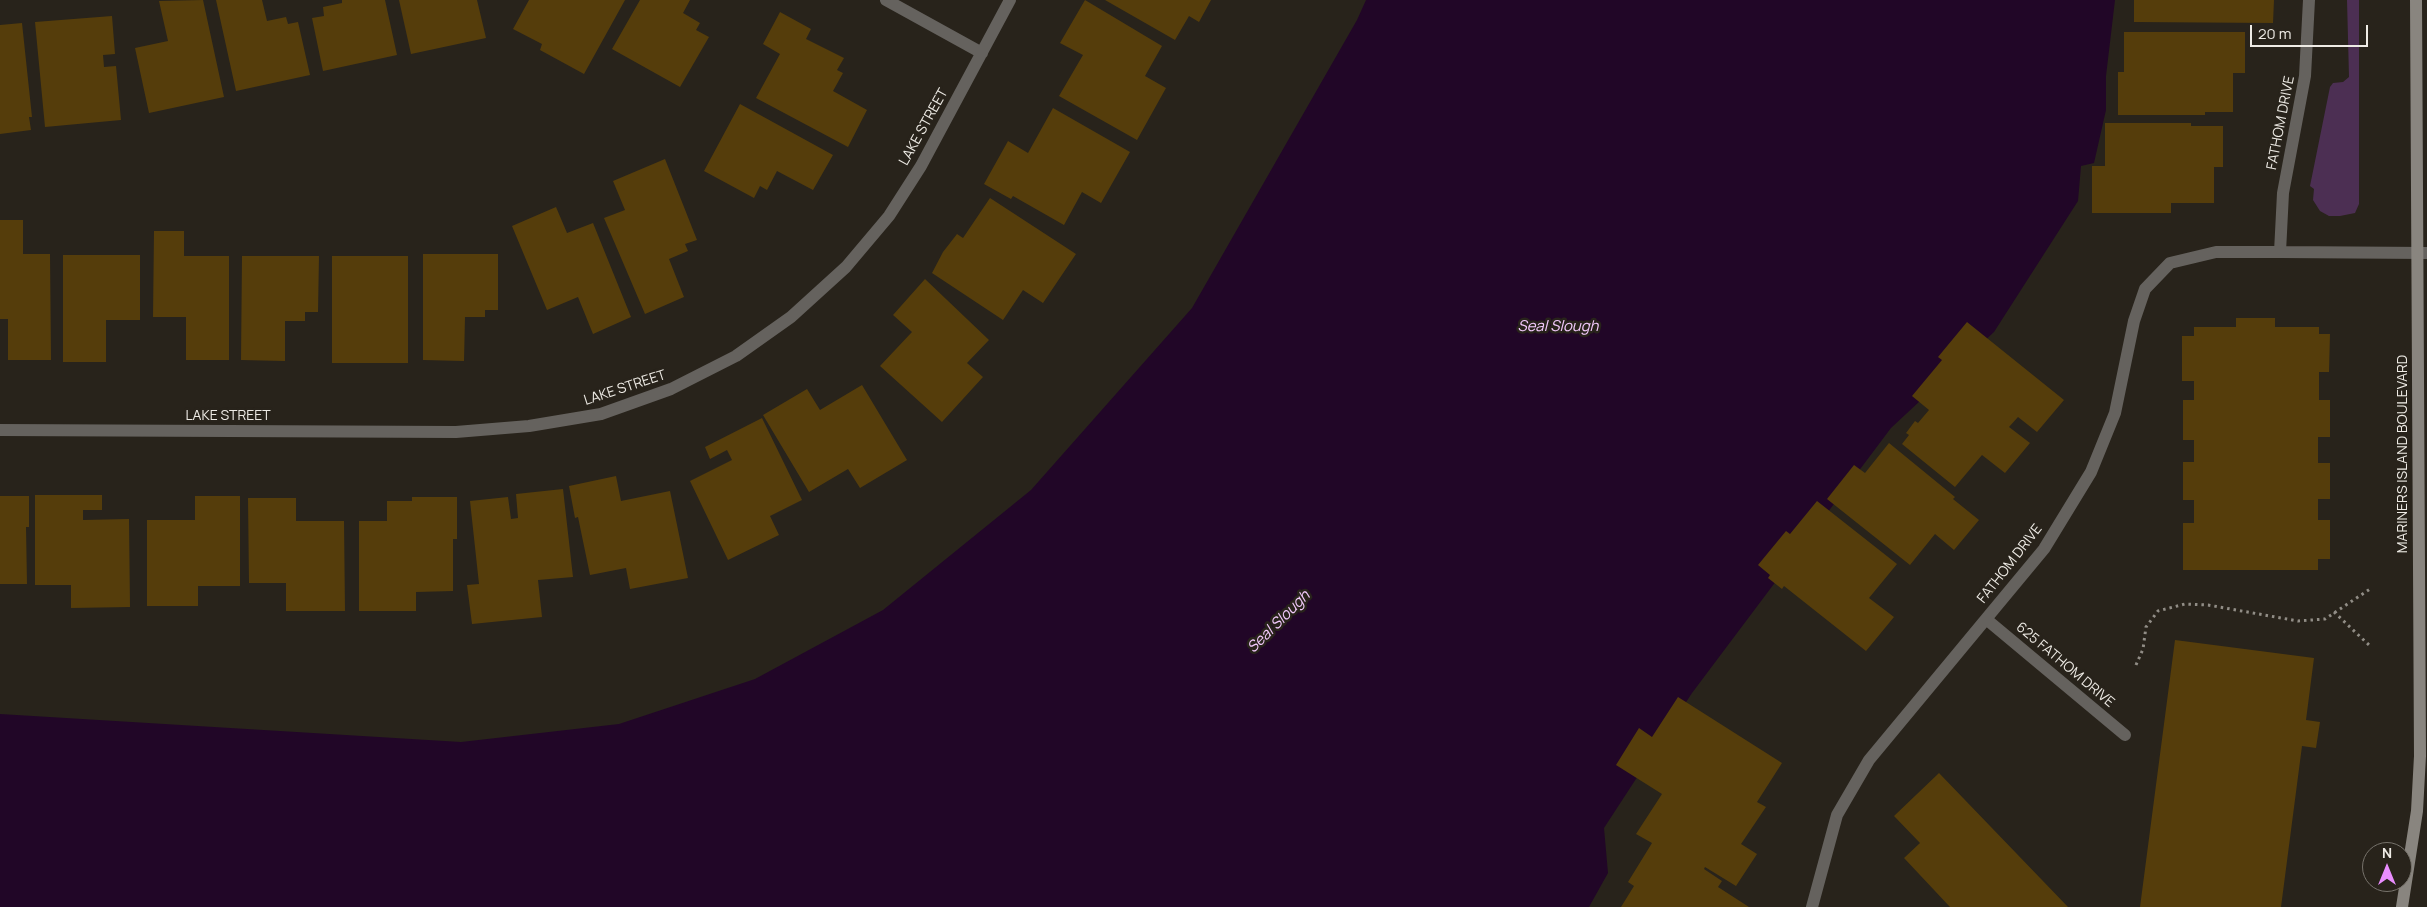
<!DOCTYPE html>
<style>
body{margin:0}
#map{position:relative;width:2427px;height:907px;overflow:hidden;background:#28231b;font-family:Manrope,sans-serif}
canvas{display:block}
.north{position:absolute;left:2362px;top:842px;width:50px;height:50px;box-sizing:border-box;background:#28231b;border:1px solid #77736c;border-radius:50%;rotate:0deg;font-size:14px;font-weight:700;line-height:20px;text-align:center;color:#eeebe5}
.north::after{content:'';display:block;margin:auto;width:18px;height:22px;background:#e98dfe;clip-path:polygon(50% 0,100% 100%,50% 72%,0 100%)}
.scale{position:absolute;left:2250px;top:25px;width:118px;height:22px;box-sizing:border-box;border:2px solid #eeebe5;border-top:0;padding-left:6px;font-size:15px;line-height:18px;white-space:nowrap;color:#eeebe5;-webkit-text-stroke:4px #28231b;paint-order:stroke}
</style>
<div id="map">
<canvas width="2427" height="907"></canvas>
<div class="north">N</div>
<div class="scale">20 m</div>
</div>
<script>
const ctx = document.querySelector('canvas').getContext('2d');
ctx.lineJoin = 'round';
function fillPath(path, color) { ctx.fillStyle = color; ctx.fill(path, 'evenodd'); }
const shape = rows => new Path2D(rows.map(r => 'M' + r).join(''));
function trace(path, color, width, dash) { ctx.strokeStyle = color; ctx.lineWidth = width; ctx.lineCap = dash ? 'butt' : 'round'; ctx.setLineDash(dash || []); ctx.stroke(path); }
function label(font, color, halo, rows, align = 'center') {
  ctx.font = font + ' Manrope,sans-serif'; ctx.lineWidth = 5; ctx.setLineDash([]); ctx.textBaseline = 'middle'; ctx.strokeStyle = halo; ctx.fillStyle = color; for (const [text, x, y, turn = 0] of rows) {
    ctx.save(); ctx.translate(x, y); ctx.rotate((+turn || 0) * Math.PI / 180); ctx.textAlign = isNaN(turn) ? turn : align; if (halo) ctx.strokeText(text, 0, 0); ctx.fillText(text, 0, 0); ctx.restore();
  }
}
const green = shape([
 [2347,0,2359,0,2359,204,2355,213,2340,216,2329,216,2320,211,2313,200,2314,189,2310,186,2330,87,2333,83,2343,82,2349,77]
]);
const water = shape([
 [1366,0,2115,0,2106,76,2106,110,2094,163,2081,166,2078,201,1994,332,1891,428,1692,693,1604,828,1608,873,1589,907,0,907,0,714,461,742,619,724,755,679,883,610,1031,490,1192,308,1357,20]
]);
const building = shape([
 [203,0,224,97,149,113,135,48,168,41,159,1],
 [216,0,262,0,267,21,286,17,288,24,298,22,310,75,236,91],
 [342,0,385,0,397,55,323,71,312,18,324,16,323,7,342,3],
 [399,0,477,0,486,38,411,54],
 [529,0,625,0,584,74,540,50,542,44,513,29],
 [640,0,690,0,683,13,700,23,696,30,709,37,680,87,612,49],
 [1085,0,1162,46,1145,76,1166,88,1137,140,1059,96,1083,55,1060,43],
 [1105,0,1211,0,1199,22,1189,16,1175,40],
 [2134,0,2274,0,2273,23,2134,22],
 [780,12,811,29,806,39,844,58,837,70,843,73,833,91,867,110,848,147,756,98,780,54,763,44],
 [112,16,115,54,103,55,104,67,116,66,121,120,45,127,35,22],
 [22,23,32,117,29,117,31,130,0,134,0,25],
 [2124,32,2245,32,2245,73,2233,73,2233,112,2205,112,2205,115,2118,115,2118,72,2124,72],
 [740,104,833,155,813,190,777,171,767,190,760,186,754,198,704,171],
 [1053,108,1130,152,1101,203,1082,192,1064,225,1013,196,1011,199,984,184,1008,141,1028,153],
 [2105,123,2191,123,2191,126,2223,126,2223,167,2214,167,2214,203,2171,203,2171,213,2092,213,2092,166,2105,166],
 [665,159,697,240,685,244,688,251,669,259,684,297,645,314,604,218,625,210,613,181],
 [990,198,1076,254,1043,303,1023,290,1003,320,932,273,943,252,957,234,963,238],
 [556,207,567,233,593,223,631,317,593,334,578,297,547,310,512,226],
 [0,220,23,220,23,254,50,254,51,360,8,360,8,319,0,319],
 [154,231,184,231,184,256,229,256,229,360,186,360,186,317,153,317],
 [423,254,498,254,498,310,485,310,485,317,465,317,464,361,423,360],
 [63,255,140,255,140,320,106,320,106,362,63,362],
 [242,256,319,256,318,312,305,312,305,321,285,321,285,361,241,360],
 [332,256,408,256,408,363,332,363],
 [925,279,989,340,967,363,983,377,942,422,880,366,912,332,893,315],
 [2236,318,2275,318,2275,327,2319,327,2319,334,2330,334,2329,372,2319,372,2319,400,2330,400,2330,437,2318,437,2318,463,2330,463,2330,499,2318,499,2318,520,2330,520,2330,559,2318,559,2318,570,2183,570,2183,523,2194,523,2194,500,2183,500,2183,462,2194,462,2194,440,2183,440,2183,400,2194,400,2194,381,2182,381,2182,336,2194,336,2194,327,2236,327],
 [1967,322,2064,400,2037,432,2018,417,2009,427,2030,443,2005,473,1982,455,1955,487,1902,444,1909,435,1906,433,1915,421,1918,423,1929,410,1912,396,1942,360,1938,357],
 [862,385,907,460,860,488,848,469,809,492,763,415,807,389,820,410],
 [762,418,802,500,770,516,779,535,728,560,690,481,732,460,727,450,710,459,705,447],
 [1889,443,1955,497,1953,499,1979,520,1954,550,1935,534,1910,565,1827,499,1854,465,1865,473],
 [616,476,621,501,670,491,688,578,630,589,626,568,590,575,578,517,575,518,569,486],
 [563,489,573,577,538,580,542,617,472,624,467,585,479,584,470,501,508,497,511,519,518,518,516,494],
 [35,495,102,495,102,510,83,510,83,520,129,519,130,607,71,608,71,585,35,585],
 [0,496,29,496,29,527,26,527,27,584,0,584],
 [195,496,240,496,240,586,198,586,198,606,147,606,147,520,195,520],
 [412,497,457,497,457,539,453,539,453,591,416,592,416,611,359,611,359,521,387,521,387,501,412,501],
 [248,498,296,498,296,521,344,521,345,611,286,611,286,583,249,583],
 [1817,501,1897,564,1869,598,1894,617,1866,651,1784,586,1782,589,1768,578,1770,575,1758,565,1786,531,1790,534],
 [2175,640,2314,658,2306,720,2320,722,2316,748,2302,746,2281,907,2140,907],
 [1678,697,1782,763,1757,802,1766,807,1741,844,1757,854,1736,886,1705,867,1704,869,1722,881,1718,887,1749,907,1621,907,1634,886,1628,882,1652,843,1636,834,1662,794,1616,765,1639,728,1652,737],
 [1939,773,2068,907,1950,907,1904,858,1920,843,1894,816]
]);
const path = shape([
 [2334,612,2369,645],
 [2136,665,2143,649,2146,627,2158,611,2185,604,2208,605,2298,621,2325,619,2370,589]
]);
const minor = shape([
 [886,0,982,53],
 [2280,252,2427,253],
 [0,430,456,432,529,426,601,414,671,389,736,356,791,317,846,267,889,216,921,166,1010,0],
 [1986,619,2125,735],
 [1812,907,1837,815,1869,760,2044,549,2091,472,2115,413,2134,321,2145,289,2170,263,2216,252,2280,252,2283,193,2305,76,2309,0]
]);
const secondary = shape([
 [2402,907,2417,811,2420,756,2416,0]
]);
const streetNames = [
 ["FATHOM DRIVE",2281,123,-79],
 ["LAKE STREET",924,127,-61],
 ["LAKE STREET",625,388,-18],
 ["LAKE STREET",228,416],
 ["MARINERS ISLAND BOULEVARD",2403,454,-90],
 ["FATHOM DRIVE",2010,564,-52],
 ["625 FATHOM DRIVE",2065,665,40]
];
const waterNames = [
 ["Seal Slough",1558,327],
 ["Seal Slough",1279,622,-45]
];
fillPath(green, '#4c2f53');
fillPath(water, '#210627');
fillPath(building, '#553d0b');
trace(path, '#918d86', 3, [2.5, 4]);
trace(minor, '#65625e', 12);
trace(secondary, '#89857f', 12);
label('14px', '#eeebe5', '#28231b', streetNames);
label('italic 15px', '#f3cafc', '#28231b', waterNames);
</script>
